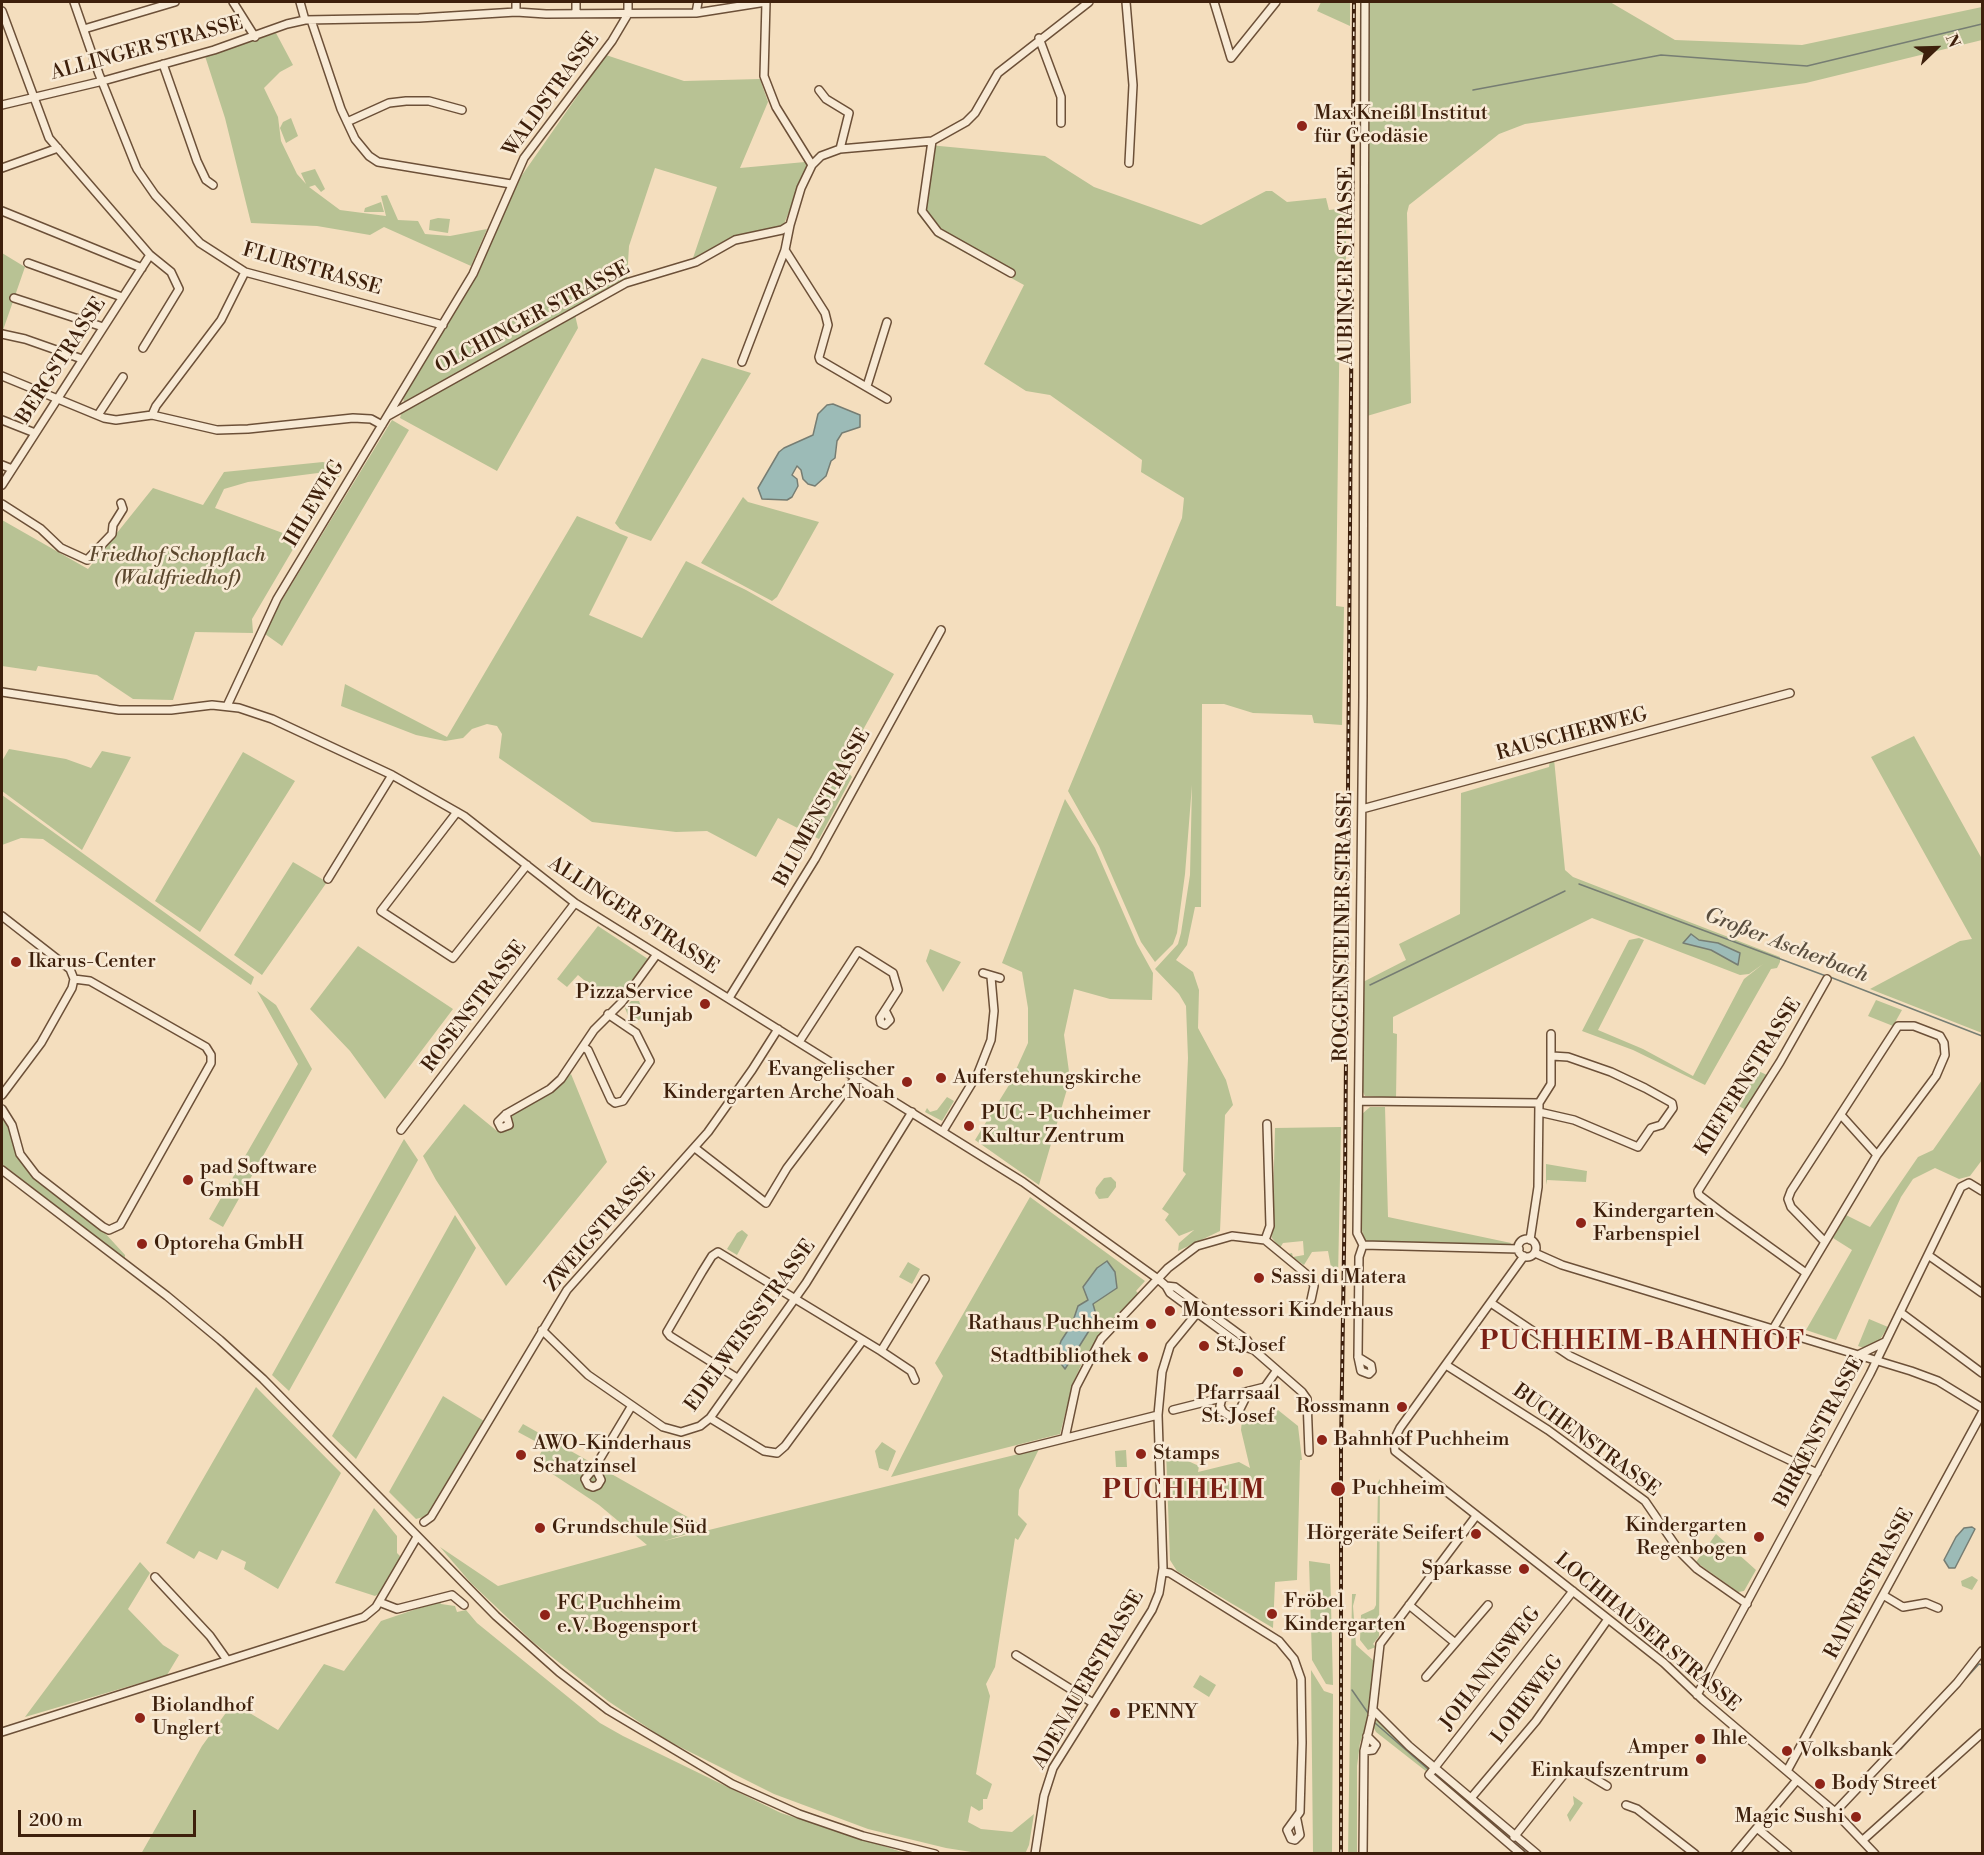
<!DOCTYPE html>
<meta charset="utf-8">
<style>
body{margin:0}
#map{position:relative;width:1984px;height:1855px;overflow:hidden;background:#f4debe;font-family:"Libre Bodoni",serif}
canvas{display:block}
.frame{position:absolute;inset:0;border:3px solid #3e200c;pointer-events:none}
.north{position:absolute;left:1906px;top:18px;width:60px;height:60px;-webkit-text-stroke:4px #f8ead5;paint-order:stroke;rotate:67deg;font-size:16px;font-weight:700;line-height:24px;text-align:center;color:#3e200c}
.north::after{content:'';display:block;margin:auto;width:21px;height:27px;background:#3e200c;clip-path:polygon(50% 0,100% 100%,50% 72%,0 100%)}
.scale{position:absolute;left:18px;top:1810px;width:178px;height:27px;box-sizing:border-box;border:3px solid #3e200c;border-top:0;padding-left:8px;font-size:18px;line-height:21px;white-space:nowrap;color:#3e200c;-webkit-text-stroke:4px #f8ead5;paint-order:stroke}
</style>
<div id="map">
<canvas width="1984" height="1855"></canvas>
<div class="frame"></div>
<div class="north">N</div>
<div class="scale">200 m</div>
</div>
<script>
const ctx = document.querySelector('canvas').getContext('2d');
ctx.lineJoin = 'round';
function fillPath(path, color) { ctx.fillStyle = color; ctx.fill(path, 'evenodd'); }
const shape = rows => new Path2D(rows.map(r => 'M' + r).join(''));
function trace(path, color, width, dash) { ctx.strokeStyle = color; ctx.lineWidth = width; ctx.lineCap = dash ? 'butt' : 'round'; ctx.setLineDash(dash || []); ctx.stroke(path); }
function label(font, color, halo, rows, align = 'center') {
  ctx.font = font + ' "Libre Bodoni",serif'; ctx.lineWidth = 5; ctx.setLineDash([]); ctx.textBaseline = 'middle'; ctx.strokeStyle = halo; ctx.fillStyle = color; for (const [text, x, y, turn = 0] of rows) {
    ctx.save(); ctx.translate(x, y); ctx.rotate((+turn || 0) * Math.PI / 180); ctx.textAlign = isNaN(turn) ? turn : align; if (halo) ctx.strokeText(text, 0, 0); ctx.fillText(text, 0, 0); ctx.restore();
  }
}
const green = shape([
 [1321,2,1350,2,1350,26,1317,11],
 [1369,2,1610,2,1675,40,1802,45,1982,7,1982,40,1806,83,1525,124,1499,134,1409,205,1407,213,1411,403,1367,416],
 [276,33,293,65,280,72,264,88,278,117,281,141,297,174,306,184,301,173,315,169,325,189,321,192,315,185,309,187,340,210,386,216,381,196,387,195,398,220,418,221,425,234,450,236,487,229,471,266,384,227,370,235,317,226,251,223,225,118,205,56],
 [606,55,684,81,760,79,768,102,740,168,805,162,808,166,784,224,771,230,740,234,692,261,717,187,655,168,629,246,627,279,404,402,403,398,479,272,513,188],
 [291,118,298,136,286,143,280,128,283,122],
 [929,145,1045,156,1094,187,1201,225,1266,191,1272,191,1287,202,1326,198,1329,210,1346,208,1346,263,1335,289,1340,297,1336,606,1344,607,1342,725,1314,723,1312,715,1253,713,1224,704,1202,704,1201,907,1195,907,1187,945,1176,960,1193,972,1199,990,1198,1028,1226,1080,1233,1105,1225,1115,1220,1231,1178,1251,1179,1243,1194,1230,1179,1236,1165,1220,1169,1214,1162,1209,1186,1174,1183,1171,1188,1058,1186,1006,1179,994,1155,969,1178,944,1181,933,1190,875,1192,785,1185,874,1177,933,1173,944,1155,962,1141,942,1099,846,1068,791,1182,518,1184,498,1141,472,1142,460,1050,395,1026,391,984,364,1024,285,936,237,917,213],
 [381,202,384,212,364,212,365,208],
 [438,218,450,219,448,233,429,230,430,220],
 [2,253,25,267,2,333],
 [575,315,578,328,497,471,400,418,402,411],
 [702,358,751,373,651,541,620,529,615,523],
 [392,420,409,430,282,646,265,634,271,618],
 [323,462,342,469,339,477,318,473,248,482,224,489,215,508,299,539,252,619,253,633,195,632,173,700,133,699,97,675,38,666,36,671,2,666,2,520,88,569,153,488,203,505,224,472],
 [743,497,748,502,819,522,777,597,772,601,701,563],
 [577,516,628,537,589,615,642,638,686,561,746,590,894,674,843,766,852,777,819,839,778,818,756,857,707,831,676,832,592,822,499,758,502,734,497,726,487,724,472,729,463,738,445,741,416,735,341,706,345,684,447,737],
 [1914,736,1982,859,1982,1033,1870,989,1960,941,1972,939,1871,757],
 [9,749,66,759,91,768,102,751,131,757,82,850,2,791,2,761],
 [243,752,295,781,200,932,155,901],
 [1554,759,1565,870,1573,877,1780,957,1780,962,1777,968,1771,969,1705,1085,1633,1050,1582,1031,1629,940,1639,938,1644,940,1598,1030,1643,1049,1693,1076,1744,979,1763,964,1749,974,1740,975,1592,918,1393,1017,1393,1033,1397,1034,1396,1098,1365,1096,1362,1090,1363,982,1406,960,1399,944,1460,914,1461,793,1549,767,1550,760],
 [2,795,254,977,251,985,43,839,21,838,2,845],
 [1065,799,1095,848,1137,944,1153,973,1152,1000,1110,999,1074,989,1064,1035,1070,1079,1039,1185,975,1140,1009,1085,1028,1043,1028,1008,1022,972,1002,963],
 [293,862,327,882,262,975,234,955],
 [598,926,648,959,619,999,606,987,596,990,578,975,567,987,557,979],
 [358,946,453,1009,385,1099,350,1051,310,1009],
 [930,949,961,962,943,992,926,961],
 [257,991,276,1005,312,1069,223,1227,209,1219,298,1064],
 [1876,1000,1902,1010,1893,1026,1868,1016],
 [631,1001,639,1001,644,1014,643,1018,631,1023,625,1008],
 [1754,1069,1767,1075,1746,1110,1737,1105],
 [571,1074,607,1162,506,1286,436,1180,423,1156,464,1104,497,1131,506,1131,512,1126,511,1117,517,1111,539,1100],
 [1982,1080,1982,1160,1970,1176,1959,1179,1935,1168,1913,1179,1901,1197,1836,1340,1806,1330,1852,1250,1833,1238,1846,1215,1870,1227,1918,1157,1933,1150],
 [947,1097,954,1101,942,1121,925,1112,927,1108,930,1112,937,1110],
 [1370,1107,1385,1107,1388,1217,1511,1243,1510,1245,1370,1243,1365,1240,1362,1231,1362,1114],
 [2,1116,8,1123,17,1153,27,1171,104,1232,125,1255,125,1259,2,1164],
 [1341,1127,1338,1278,1333,1278,1328,1251,1312,1252,1304,1265,1288,1254,1292,1253,1293,1257,1304,1255,1303,1241,1283,1243,1280,1248,1272,1238,1275,1128],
 [404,1139,418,1160,289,1391,272,1375],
 [1546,1164,1587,1171,1586,1182,1547,1180,1546,1185],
 [1111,1177,1116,1182,1116,1187,1108,1198,1099,1199,1095,1193,1096,1188,1104,1178],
 [1030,1197,1145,1281,1136,1291,1139,1294,1098,1338,1083,1361,1073,1383,1060,1434,891,1477,943,1376,935,1363],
 [455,1215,476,1248,356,1459,332,1436],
 [742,1230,748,1235,737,1255,727,1249,737,1233],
 [908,1262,920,1269,912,1284,899,1277],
 [1869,1319,1888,1327,1879,1341,1864,1348,1858,1346],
 [256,1387,341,1473,278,1589,244,1569,246,1562,222,1550,217,1560,199,1551,194,1559,166,1543],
 [443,1396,489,1424,430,1515,416,1519,389,1492],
 [1243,1409,1264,1424,1278,1410,1298,1426,1302,1460,1300,1460,1297,1580,1275,1582,1273,1628,1177,1571,1170,1560,1166,1451,1199,1466,1198,1472,1239,1462,1250,1468,1241,1430],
 [523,1424,707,1528,664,1541,1039,1449,1019,1490,1018,1515,1027,1524,1018,1540,1015,1538,995,1667,986,1684,990,1696,976,1774,992,1784,987,1799,983,1799,983,1809,979,1811,971,1806,968,1822,981,1829,1012,1832,1034,1814,1029,1845,1025,1854,984,1854,946,1848,868,1829,774,1794,666,1740,608,1701,533,1642,471,1583,440,1547,498,1586,647,1545,599,1505,536,1463,544,1446,518,1432],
 [882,1442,896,1451,888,1471,879,1468,875,1451],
 [1126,1450,1127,1467,1116,1467,1115,1451],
 [1380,1479,1379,1636,1373,1644,1376,1647,1368,1650,1360,1640,1361,1615,1374,1609,1376,1605,1378,1486,1375,1487],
 [374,1508,397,1536,397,1553,402,1558,382,1592,375,1596,335,1583],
 [1716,1534,1756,1570,1744,1591,1738,1592,1696,1562],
 [1309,1561,1330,1564,1333,1685,1326,1684,1312,1660],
 [140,1562,150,1573,128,1609,163,1645,179,1655,167,1675,25,1717],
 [1972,1576,1978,1580,1972,1590,1962,1586,1961,1581],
 [1352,1594,1356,1594,1353,1606,1356,1645,1375,1662,1367,1726,1360,1743,1357,1766,1357,1853,1348,1854],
 [440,1601,441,1604,455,1606,457,1612,466,1610,477,1623,600,1723,623,1736,781,1813,905,1853,141,1854,202,1746,233,1703,278,1730,324,1664,344,1671,381,1621],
 [1311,1670,1324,1691,1333,1694,1332,1853,1313,1853],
 [1200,1675,1216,1685,1209,1697,1193,1687],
 [1376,1717,1432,1767,1427,1772,1376,1732,1373,1726],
 [1436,1772,1511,1834,1507,1839,1433,1776],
 [1573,1796,1583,1803,1570,1822,1567,1815,1574,1804]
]);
const water = shape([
 [833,404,860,415,860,427,842,433,837,441,835,458,831,461,826,476,815,486,808,484,803,479,801,470,797,466,792,475,797,479,798,486,792,497,787,500,762,499,758,488,779,452,784,448,813,435,818,414,827,405,833,404],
 [1691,934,1699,940,1718,943,1740,953,1738,965,1711,950,1683,943,1691,934],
 [1107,1261,1115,1272,1117,1288,1093,1304,1097,1318,1065,1369,1056,1357,1061,1341,1072,1324,1078,1306,1088,1300,1083,1287,1097,1268,1107,1261],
 [1972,1527,1975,1529,1955,1568,1949,1568,1944,1560,1956,1537,1964,1528,1972,1527]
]);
const stream = shape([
 [1473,90,1661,55,1807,66,1982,24],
 [1579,884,1826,976],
 [1830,977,1982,1036],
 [1370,985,1565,891],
 [1352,1690,1368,1713],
 [1375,1723,1429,1770],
 [1901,1749,1979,1664,1982,1665],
 [1432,1773,1528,1854]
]);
const minor = shape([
 [74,2,99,74,137,169,155,195,200,243,245,272,443,325],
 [233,2,255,37],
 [300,2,305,20],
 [516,2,516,12],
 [576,2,576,14],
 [766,2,764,76,776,107,812,165],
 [1126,2,1133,85,1129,163],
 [1214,2,1231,58,1276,2],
 [2,11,49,138,150,255,171,272,179,289,143,348],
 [696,13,698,2],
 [311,20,341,109,355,139,369,156,378,162,511,184],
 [84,29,175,2],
 [1039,38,1061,97,1061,123],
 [163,64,197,161,206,180,213,185],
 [819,90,826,99,849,113,840,149],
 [2,105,103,81,214,50,287,24,305,20,419,18,516,12,546,14,696,13,766,2],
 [347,122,389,103,406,101,429,101,462,110],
 [932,141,922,211,938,232,1011,273],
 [2,168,58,148],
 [2,211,142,268],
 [785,250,825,313,828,325,819,357,820,360,887,399],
 [28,263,122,297],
 [14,298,103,327],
 [2,334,25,339,82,359],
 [742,362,785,250,790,225],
 [2,376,104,418,116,420,152,415,217,430,248,429,353,418,371,419,382,425],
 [867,386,887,322],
 [98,415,123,377],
 [152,415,156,406,221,320,245,272],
 [388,416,626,283,696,262,735,240,782,230,790,225,801,188,812,165,821,156,840,149,932,141,966,122,975,113,998,73,1089,2],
 [2,420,35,433],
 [2,465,12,469],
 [2,485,150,255],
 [2,504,41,529,61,548,87,560,112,534,113,525,123,509,121,503],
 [2,692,119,710,171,710,212,705,239,708,272,719,392,775,464,816,575,903,1023,1182,1158,1279,1166,1286,1170,1293,1242,1346,1254,1350],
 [227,706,277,599,473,274,524,158,612,41,628,14,628,2],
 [1362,809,1790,693],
 [457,812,381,911,453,958,527,865],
 [328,879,392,775],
 [2,916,70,969,74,979],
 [983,973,1000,978],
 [729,998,815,859,941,630],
 [799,1042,858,951,893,973,898,990,880,1018,881,1023,885,1025,890,1020,886,1012],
 [583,1047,588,1050,611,1100,615,1103,623,1101,650,1061,636,1033,608,1014],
 [2,1095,41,1043,72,988,74,979],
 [1359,1101,1539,1103],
 [2,1109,12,1125,20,1154,36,1175,103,1227,109,1230,120,1225,211,1063,211,1055,206,1047,90,981,74,979],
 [1539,1112,1574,1120,1638,1147,1651,1128,1661,1125,1673,1108,1672,1103,1645,1088,1611,1072,1568,1057,1552,1056],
 [506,1114,550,1089,561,1079,594,1030,622,1002,657,954],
 [506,1114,509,1125,501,1128,498,1122,506,1114],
 [1841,1115,1877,1155],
 [401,1130,575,903],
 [943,1131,978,1073,991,1040,994,1011,991,977],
 [695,1148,766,1203,787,1168,856,1077],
 [2,1170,167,1296,220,1340,263,1379,496,1616,559,1672,608,1710,732,1784,799,1814,863,1836,935,1854],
 '1518 1248a9 9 0 1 1 18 0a9 9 0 1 1-18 0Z',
 [1265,1240,1270,1226,1267,1124],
 [1530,1240,1538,1187,1539,1103,1551,1084,1551,1034],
 [1363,1245,1357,1233,1363,697,1365,2],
 [1363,1245,1519,1249],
 [1535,1253,1562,1265,1911,1371,1938,1381,1982,1408],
 [1928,1255,1982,1293],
 [1524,1256,1400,1428,1394,1440,1395,1451,1664,1663,1703,1700,1835,1812,1875,1854],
 [1806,1273,1724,1214,1699,1195,1698,1191,1780,1062,1827,979],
 [1166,1286,1175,1287,1247,1340,1254,1350,1302,1392,1307,1399,1309,1452],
 [1491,1303,1570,1356,1817,1473],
 [1900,1312,1982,1373],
 [1773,1329,1877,1155,1936,1076,1945,1055,1944,1043,1940,1036,1914,1026,1898,1026,1791,1191,1788,1199,1791,1207,1824,1241],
 [542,1330,588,1375,663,1427,681,1432,700,1426,710,1418,806,1283,912,1112],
 [881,1351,925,1279],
 [1858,1355,1885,1342],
 [1358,1357,1371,1365,1372,1371,1369,1374,1361,1371,1358,1357,1359,1257,1363,1245],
 [1446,1365,1548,1430,1645,1501,1680,1552,1697,1569,1747,1604],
 [737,1378,670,1336,667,1332,702,1272,712,1256,718,1252,881,1351,911,1371,915,1380],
 [1222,1398,1220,1406,1223,1412,1231,1417,1238,1413,1249,1391],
 [1173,1410,1265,1387,1277,1370],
 [710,1418,764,1451,777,1453,785,1446,863,1340],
 [1065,1438,1076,1387,1101,1339,1168,1268,1197,1246,1232,1236,1265,1240,1311,1278,1314,1286,1311,1300],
 [1019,1450,1158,1415],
 [595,1467,631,1407],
 [595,1467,601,1480,598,1485,593,1487,588,1485,585,1479,595,1467],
 [424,1522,431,1517,567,1290,708,1132,752,1070,778,1029],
 [1163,1572,1170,1573,1279,1641,1294,1659,1301,1679,1302,1743,1300,1812,1287,1830,1291,1839,1295,1840,1300,1835,1297,1820],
 [155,1577,210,1636,227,1660],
 [1883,1595,1903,1607,1926,1603,1938,1608],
 [379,1602,397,1609,452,1595,464,1605],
 [1409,1605,1454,1642],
 [1016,1655,1093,1703],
 [1426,1677,1488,1605],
 [1697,1695,1870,1374,1961,1187,1969,1183,1982,1191],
 [1373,1710,1409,1746,1537,1854],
 [2,1732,364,1617,376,1607,417,1537],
 [1364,1751,1373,1750,1376,1745,1367,1736],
 [1787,1771,1982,1413],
 [1471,1798,1536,1721,1608,1619],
 [1626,1805,1637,1809,1695,1854],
 [1835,1812,1957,1683,1982,1651],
 [1757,1828,1788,1854],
 [1514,1837,1565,1773,1582,1771,1607,1786],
 [1863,1840,1982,1733],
 [1035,1854,1044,1796,1053,1768,1152,1610,1159,1593,1163,1568,1158,1415,1162,1372,1170,1346,1202,1307],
 [1363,1854,1364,1751,1372,1716,1380,1644,1476,1516],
 [1521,1854,1429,1775,1573,1591],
 [1735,1854,1797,1780]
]);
const rail = shape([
 [1341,1854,1341,1446,1345,1185,1354,2]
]);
const markers = [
 [1302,126,6,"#8f2418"],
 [16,962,6,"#8f2418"],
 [705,1004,6,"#8f2418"],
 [941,1078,6,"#8f2418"],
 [907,1082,6,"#8f2418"],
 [969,1126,6,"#8f2418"],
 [188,1180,6,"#8f2418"],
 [1581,1223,6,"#8f2418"],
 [142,1244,6,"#8f2418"],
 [1259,1278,6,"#8f2418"],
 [1170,1311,6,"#8f2418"],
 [1151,1324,6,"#8f2418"],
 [1204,1346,6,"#8f2418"],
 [1143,1357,6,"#8f2418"],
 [1238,1372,6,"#8f2418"],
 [1402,1407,6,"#8f2418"],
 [1322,1440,6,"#8f2418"],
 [1141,1454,6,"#8f2418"],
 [521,1455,6,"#8f2418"],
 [1338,1489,8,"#8f2418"],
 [540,1528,6,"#8f2418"],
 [1476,1534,6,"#8f2418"],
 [1759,1537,6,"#8f2418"],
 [1524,1569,6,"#8f2418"],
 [1272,1614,6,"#8f2418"],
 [545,1615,6,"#8f2418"],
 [1115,1713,6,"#8f2418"],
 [140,1718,6,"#8f2418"],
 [1700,1739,6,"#8f2418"],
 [1787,1751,6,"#8f2418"],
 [1701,1759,6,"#8f2418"],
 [1820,1784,6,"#8f2418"],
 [1856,1817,6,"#8f2418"]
];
const streetNames = [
 ["ALLINGER STRASSE",147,49,-15],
 ["WALDSTRASSE",552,95,-54],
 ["AUBINGER STRASSE",1347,266,-90],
 ["FLURSTRASSE",312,270,16],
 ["OLCHINGER STRASSE",533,318,-28],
 ["BERGSTRASSE",62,361,-57],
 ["IHLEWEG",315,504,-59],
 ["RAUSCHERWEG",1572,735,-15],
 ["BLUMENSTRASSE",823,808,-61],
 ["ALLINGER STRASSE",633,916,33],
 ["ROGGENSTEINER STRASSE",1344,927,-89],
 ["ROSENSTRASSE",475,1007,-53],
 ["KIEFERNSTRASSE",1749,1077,-58],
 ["ZWEIGSTRASSE",601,1230,-49],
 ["EDELWEISSSTRASSE",751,1326,-54],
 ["BIRKENSTRASSE",1820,1432,-62],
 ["BUCHENSTRASSE",1586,1441,36],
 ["RAINERSTRASSE",1870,1584,-62],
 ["LOCHHAUSER STRASSE",1647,1633,40],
 ["JOHANNISWEG",1491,1669,-52],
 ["ADENAUERSTRASSE",1089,1680,-60],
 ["LOHEWEG",1528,1700,-53]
];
const poiNames = [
 ["Max Kneißl Institut",1314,114],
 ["für Geodäsie",1314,137],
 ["Ikarus-Center",28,962],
 ["PizzaService",693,993,"right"],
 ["Punjab",693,1016,"right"],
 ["Evangelischer",895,1070,"right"],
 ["Kindergarten Arche Noah",895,1093,"right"],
 ["Auferstehungskirche",953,1078],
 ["PUC - Puchheimer",981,1114],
 ["Kultur Zentrum",981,1137],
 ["pad Software",200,1168],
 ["GmbH",200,1191],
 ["Kindergarten",1593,1212],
 ["Farbenspiel",1593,1235],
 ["Optoreha GmbH",154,1244],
 ["Sassi di Matera",1271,1278],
 ["Montessori Kinderhaus",1182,1311],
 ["Rathaus Puchheim",1139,1324,"right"],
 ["St.Josef",1216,1346],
 ["Stadtbibliothek",1131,1357,"right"],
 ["Pfarrsaal",1238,1394,"center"],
 ["St. Josef",1238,1417,"center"],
 ["Rossmann",1390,1407,"right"],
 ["Bahnhof Puchheim",1334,1440],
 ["AWO-Kinderhaus",533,1444],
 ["Schatzinsel",533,1467],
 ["Stamps",1153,1454],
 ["Puchheim",1352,1489],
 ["Kindergarten",1747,1526,"right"],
 ["Regenbogen",1747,1549,"right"],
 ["Grundschule Süd",552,1528],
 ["Hörgeräte Seifert",1464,1534,"right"],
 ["Sparkasse",1512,1569,"right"],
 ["Fröbel",1284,1602],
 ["Kindergarten",1284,1625],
 ["FC Puchheim",557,1604],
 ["e.V. Bogensport",557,1627],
 ["Biolandhof",152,1706],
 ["Unglert",152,1729],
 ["PENNY",1127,1713],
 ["Ihle",1712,1739],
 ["Amper",1689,1748,"right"],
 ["Einkaufszentrum",1689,1771,"right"],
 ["Volksbank",1799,1751],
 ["Body Street",1832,1784],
 ["Magic Sushi",1844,1817,"right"]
];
const parkNames = [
 ["Friedhof Schopflach",177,556],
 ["(Waldfriedhof)",177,579]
];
const waterNames = [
 ["Großer Ascherbach",1786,946,21]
];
const districtNames = [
 ["PUCHHEIM-BAHNHOF",1643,1343],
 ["PUCHHEIM",1184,1492]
];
fillPath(green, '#b8c294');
fillPath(water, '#9cbbb7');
trace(water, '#767d73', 1.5);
trace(stream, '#767d73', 1.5);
trace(minor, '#6c5038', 10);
trace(minor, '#f8ead5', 7);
trace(rail, '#3e200c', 4);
trace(rail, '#f8ead5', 1.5, [4.5]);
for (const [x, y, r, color] of markers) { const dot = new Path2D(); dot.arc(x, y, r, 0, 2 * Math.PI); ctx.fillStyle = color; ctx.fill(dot); trace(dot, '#f8ead5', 2); }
label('20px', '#3e200c', '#f8ead5', streetNames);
label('20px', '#3e200c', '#f8ead5', poiNames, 'left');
label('italic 20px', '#5c482e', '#f8ead5', parkNames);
label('italic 21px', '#5a4e3f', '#f8ead5', waterNames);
ctx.letterSpacing = '1.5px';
label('bold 26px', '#7a1f14', '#f8ead5', districtNames);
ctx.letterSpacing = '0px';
</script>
